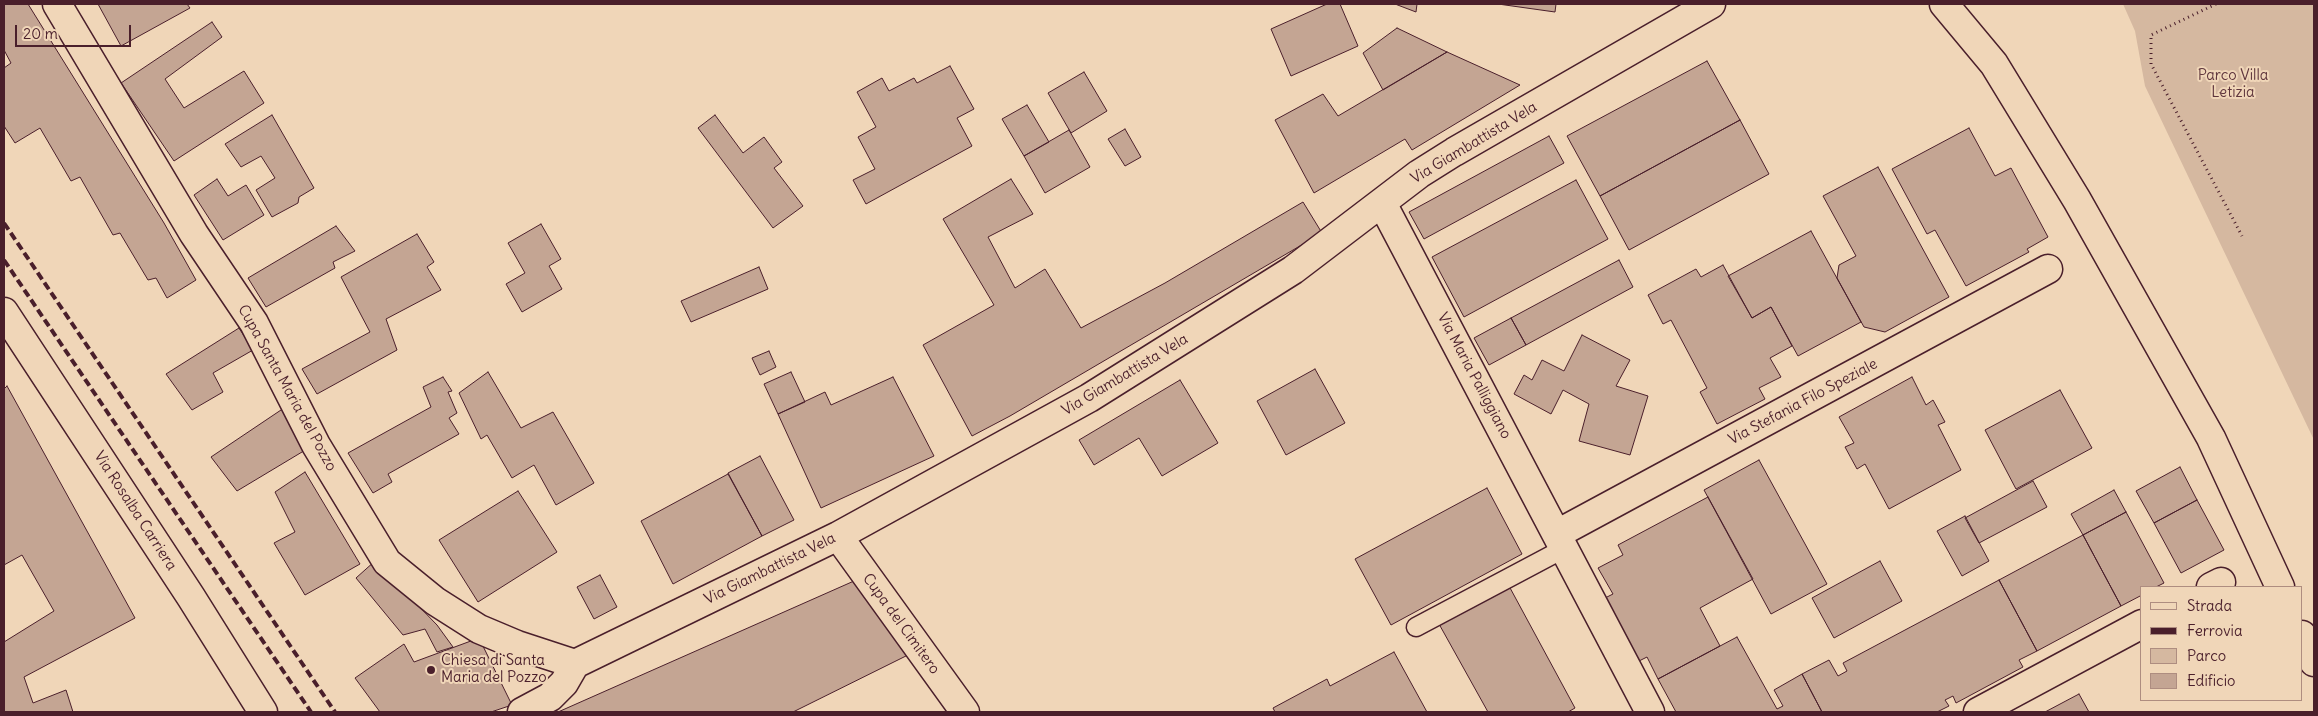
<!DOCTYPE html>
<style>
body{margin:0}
#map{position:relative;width:2318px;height:716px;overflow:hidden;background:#f0d6b8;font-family:Delius,sans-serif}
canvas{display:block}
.frame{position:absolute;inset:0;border:5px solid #4a1f2b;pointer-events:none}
.legend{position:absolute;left:2140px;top:586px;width:162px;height:115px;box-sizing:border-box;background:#f0d6b8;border:1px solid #ae8d80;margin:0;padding:6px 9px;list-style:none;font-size:15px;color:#4a1f2b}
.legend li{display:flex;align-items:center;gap:10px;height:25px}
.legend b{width:25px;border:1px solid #ae8d80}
.scale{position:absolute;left:15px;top:25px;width:116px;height:22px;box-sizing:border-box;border:2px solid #4a1f2b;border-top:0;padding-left:6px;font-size:15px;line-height:18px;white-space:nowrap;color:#4a1f2b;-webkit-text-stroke:4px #f0d6b8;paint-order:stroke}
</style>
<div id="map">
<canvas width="2318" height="716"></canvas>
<div class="frame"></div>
<ul class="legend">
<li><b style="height:6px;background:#f0d6b8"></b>Strada</li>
<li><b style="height:6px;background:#4a1f2b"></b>Ferrovia</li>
<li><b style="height:14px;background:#d5b8a0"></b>Parco</li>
<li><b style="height:14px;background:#c4a593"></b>Edificio</li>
</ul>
<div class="scale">20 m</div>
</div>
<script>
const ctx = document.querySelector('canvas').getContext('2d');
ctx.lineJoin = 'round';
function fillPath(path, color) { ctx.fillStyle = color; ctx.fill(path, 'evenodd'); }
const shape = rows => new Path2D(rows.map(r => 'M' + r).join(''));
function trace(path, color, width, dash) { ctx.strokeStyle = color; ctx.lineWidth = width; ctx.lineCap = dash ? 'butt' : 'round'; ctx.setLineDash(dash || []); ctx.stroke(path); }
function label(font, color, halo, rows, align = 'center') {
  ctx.font = font + ' Delius,sans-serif'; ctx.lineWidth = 4; ctx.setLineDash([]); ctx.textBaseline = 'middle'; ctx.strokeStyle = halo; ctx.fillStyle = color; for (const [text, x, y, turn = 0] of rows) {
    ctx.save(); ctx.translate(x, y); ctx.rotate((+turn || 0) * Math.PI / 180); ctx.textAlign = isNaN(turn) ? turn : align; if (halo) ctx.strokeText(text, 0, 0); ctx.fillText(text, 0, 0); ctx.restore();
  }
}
const green = shape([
 [2123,4,2314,4,2314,440,2145,86,2135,31]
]);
const building = shape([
 [4,4,28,4,164,223,196,280,167,298,156,278,148,280,120,233,113,235,80,177,71,181,40,128,15,143,4,126,4,68,11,63,4,50,4,4],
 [98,4,187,4,190,8,121,46,98,4],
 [1327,4,1340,4,1358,46,1291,76,1271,29,1327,4],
 [1395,4,1417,4,1416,12,1395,4],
 [1498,4,1556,4,1555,12,1498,4],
 [212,22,222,37,165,79,184,108,244,71,264,103,174,161,121,83,212,22],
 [1397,28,1447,52,1383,90,1363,53,1397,28],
 [1447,52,1520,85,1412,150,1405,139,1314,193,1275,120,1323,94,1338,116,1447,52],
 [1707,61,1740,120,1600,196,1567,136,1707,61],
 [950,66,974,109,957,118,972,146,866,204,853,180,875,169,858,137,876,127,857,92,882,78,889,91,914,78,917,83,950,66],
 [1084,72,1107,111,1071,133,1048,93,1084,72],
 [1027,105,1049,142,1024,156,1002,119,1027,105],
 [272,115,314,188,299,197,298,203,272,217,256,190,275,178,261,156,241,167,225,144,272,115],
 [715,115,743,153,764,137,782,162,774,168,803,206,773,228,698,128,715,115],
 [1740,120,1769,174,1629,250,1600,196,1740,120],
 [1969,128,1995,176,2011,168,2048,237,2027,249,2029,252,1966,286,1935,230,1927,234,1892,169,1969,128],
 [1125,129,1141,157,1125,166,1108,139,1125,129],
 [1069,130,1090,167,1045,193,1024,156,1069,130],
 [1549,136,1564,163,1424,239,1409,212,1549,136],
 [1878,167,1949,297,1885,332,1864,327,1837,278,1839,265,1856,256,1823,196,1878,167],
 [217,179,228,196,246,185,264,215,223,240,194,195,217,179],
 [1011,179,1033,214,988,237,1015,288,1045,269,1081,328,1165,283,1303,202,1322,233,1010,416,972,436,923,345,994,305,943,219,1011,179],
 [1576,180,1608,239,1464,317,1432,257,1576,180],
 [541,224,561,259,549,266,562,289,522,312,506,284,525,273,508,243,541,224],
 [336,226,355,251,333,262,335,268,266,307,248,278,336,226],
 [1811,231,1861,322,1798,356,1771,307,1752,318,1728,276,1811,231],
 [417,234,434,262,427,267,441,290,386,319,397,350,317,394,302,369,370,332,341,277,417,234],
 [1619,260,1633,287,1526,345,1511,318,1619,260],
 [1723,265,1752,318,1771,307,1792,346,1770,358,1781,377,1759,388,1765,399,1717,424,1700,392,1707,388,1671,320,1663,324,1648,295,1696,269,1701,277,1723,265],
 [759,267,768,289,691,322,681,301,759,267],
 [1511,318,1526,345,1489,365,1474,338,1511,318],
 [239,328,253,350,213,373,223,392,192,410,166,374,239,328],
 [1582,335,1630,360,1616,386,1648,396,1630,455,1579,441,1589,404,1563,390,1551,414,1514,394,1524,375,1532,380,1542,360,1564,371,1582,335],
 [769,351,776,367,760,375,752,358,769,351],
 [1315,369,1345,423,1286,455,1257,401,1315,369],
 [488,372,521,428,553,412,594,483,556,505,534,465,512,478,487,435,481,439,459,393,488,372],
 [791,372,805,402,778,414,764,384,791,372],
 [443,377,452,391,448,392,457,413,449,418,459,434,388,474,392,482,373,493,348,453,431,407,423,387,443,377],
 [893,377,934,456,821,508,778,414,825,392,831,405,893,377],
 [1912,377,1926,405,1933,400,1945,422,1938,425,1961,470,1889,509,1865,464,1857,469,1845,447,1854,443,1839,417,1912,377],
 [1180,380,1218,443,1162,476,1139,438,1094,465,1079,440,1180,380],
 [7,386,135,618,24,677,33,703,66,690,73,712,4,712,4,642,54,611,22,555,4,565,4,389,7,386],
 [2060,390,2092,448,2016,489,1985,430,2060,390],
 [284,408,307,449,237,491,211,457,284,408],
 [760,456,794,520,762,536,728,473,760,456],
 [1759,460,1827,584,1771,614,1704,490,1759,460],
 [2180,467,2197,500,2154,523,2136,491,2180,467],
 [305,472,360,564,305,595,274,543,295,532,275,492,305,472],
 [728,474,762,536,673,584,641,521,728,474],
 [2033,481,2047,507,1979,543,1965,518,2033,481],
 [1487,488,1522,554,1391,625,1355,559,1487,488],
 [2114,490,2126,512,2083,535,2071,514,2114,490],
 [518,491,557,552,478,602,439,540,518,491],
 [1708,497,1753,579,1700,608,1720,646,1658,679,1647,657,1637,662,1603,599,1613,594,1598,568,1623,555,1618,545,1708,497],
 [2197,500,2224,550,2181,573,2154,523,2197,500],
 [2126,512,2164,583,2156,587,2142,587,2142,595,2121,606,2083,535,2126,512],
 [1965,516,1989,561,1962,576,1937,531,1965,516],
 [2083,535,2121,606,2037,651,1999,580,2083,535],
 [375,561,437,625,453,647,437,652,425,629,403,635,356,578,375,561],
 [1880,561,1902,601,1834,638,1812,598,1880,561],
 [600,575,617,607,594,619,577,587,600,575],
 [1999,580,2037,651,2019,660,2023,667,1956,703,1953,696,1945,700,1949,706,1937,712,1822,712,1802,674,1829,660,1838,676,1847,671,1843,663,1999,580],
 [854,581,914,652,793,712,558,712,854,581],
 [1509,586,1575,708,1568,712,1488,712,1439,624,1509,586],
 [1737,637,1777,709,1783,706,1774,690,1802,674,1822,712,1676,712,1658,679,1737,637],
 [479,638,512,705,491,712,380,712,355,678,404,644,414,662,479,638],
 [1394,652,1427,712,1275,712,1273,708,1327,679,1330,686,1394,652],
 [2079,694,2089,712,2045,712,2079,694]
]);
const path = shape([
 [2216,4,2151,35,2151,64,2242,236]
]);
const service = shape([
 [1416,627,1565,548]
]);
const minor = shape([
 [57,4,194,234,254,323,316,445,387,562,435,601,479,629,517,645,575,664],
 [1944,4,1994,64,2077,200,2211,438,2280,587],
 [1382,203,1650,712],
 [4,312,191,597,263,712],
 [1557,534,2048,269],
 [838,536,965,712],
 [2211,587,2221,582],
 [2302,635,2314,662],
 [522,712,550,697,564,683,575,664,838,536,1089,398,1293,270,1419,174,1454,152,1711,4],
 [1978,712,2142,624]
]);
const rail = shape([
 [4,223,335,712],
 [4,260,311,712]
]);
const markers = [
 [431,670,5,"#4a1f2b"]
];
const parkNames = [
 ["Parco Villa",2233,76],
 ["Letizia",2233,93]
];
const streetNames = [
 ["Via Giambattista Vela",1474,143,-31],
 ["Via Giambattista Vela",1125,375,-31],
 ["Via Maria Palliggiano",1474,376,62],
 ["Cupa Santa Maria del Pozzo",287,388,61],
 ["Via Stefania Filo Speziale",1803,402,-28],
 ["Via Rosalba Carriera",135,511,57],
 ["Via Giambattista Vela",770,569,-26],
 ["Cupa del Cimitero",901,624,54]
];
const poiNames = [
 ["Chiesa di Santa",441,661],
 ["Maria del Pozzo",441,678]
];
fillPath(green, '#d5b8a0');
fillPath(building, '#c4a593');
trace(building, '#4a1f2b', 1);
trace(service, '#4a1f2b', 21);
trace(minor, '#4a1f2b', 31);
trace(path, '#4a1f2b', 3, [1, 4]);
trace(service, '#f0d6b8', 18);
trace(minor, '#f0d6b8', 28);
trace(rail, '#4a1f2b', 4, [8, 4]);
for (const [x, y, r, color] of markers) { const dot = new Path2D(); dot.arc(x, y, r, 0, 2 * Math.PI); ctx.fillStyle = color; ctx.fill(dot); trace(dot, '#f0d6b8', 2); }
label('15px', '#5f363d', '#f0d6b8', parkNames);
label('15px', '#4a1f2b', '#f0d6b8', streetNames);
label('15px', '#4a1f2b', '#f0d6b8', poiNames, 'left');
</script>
